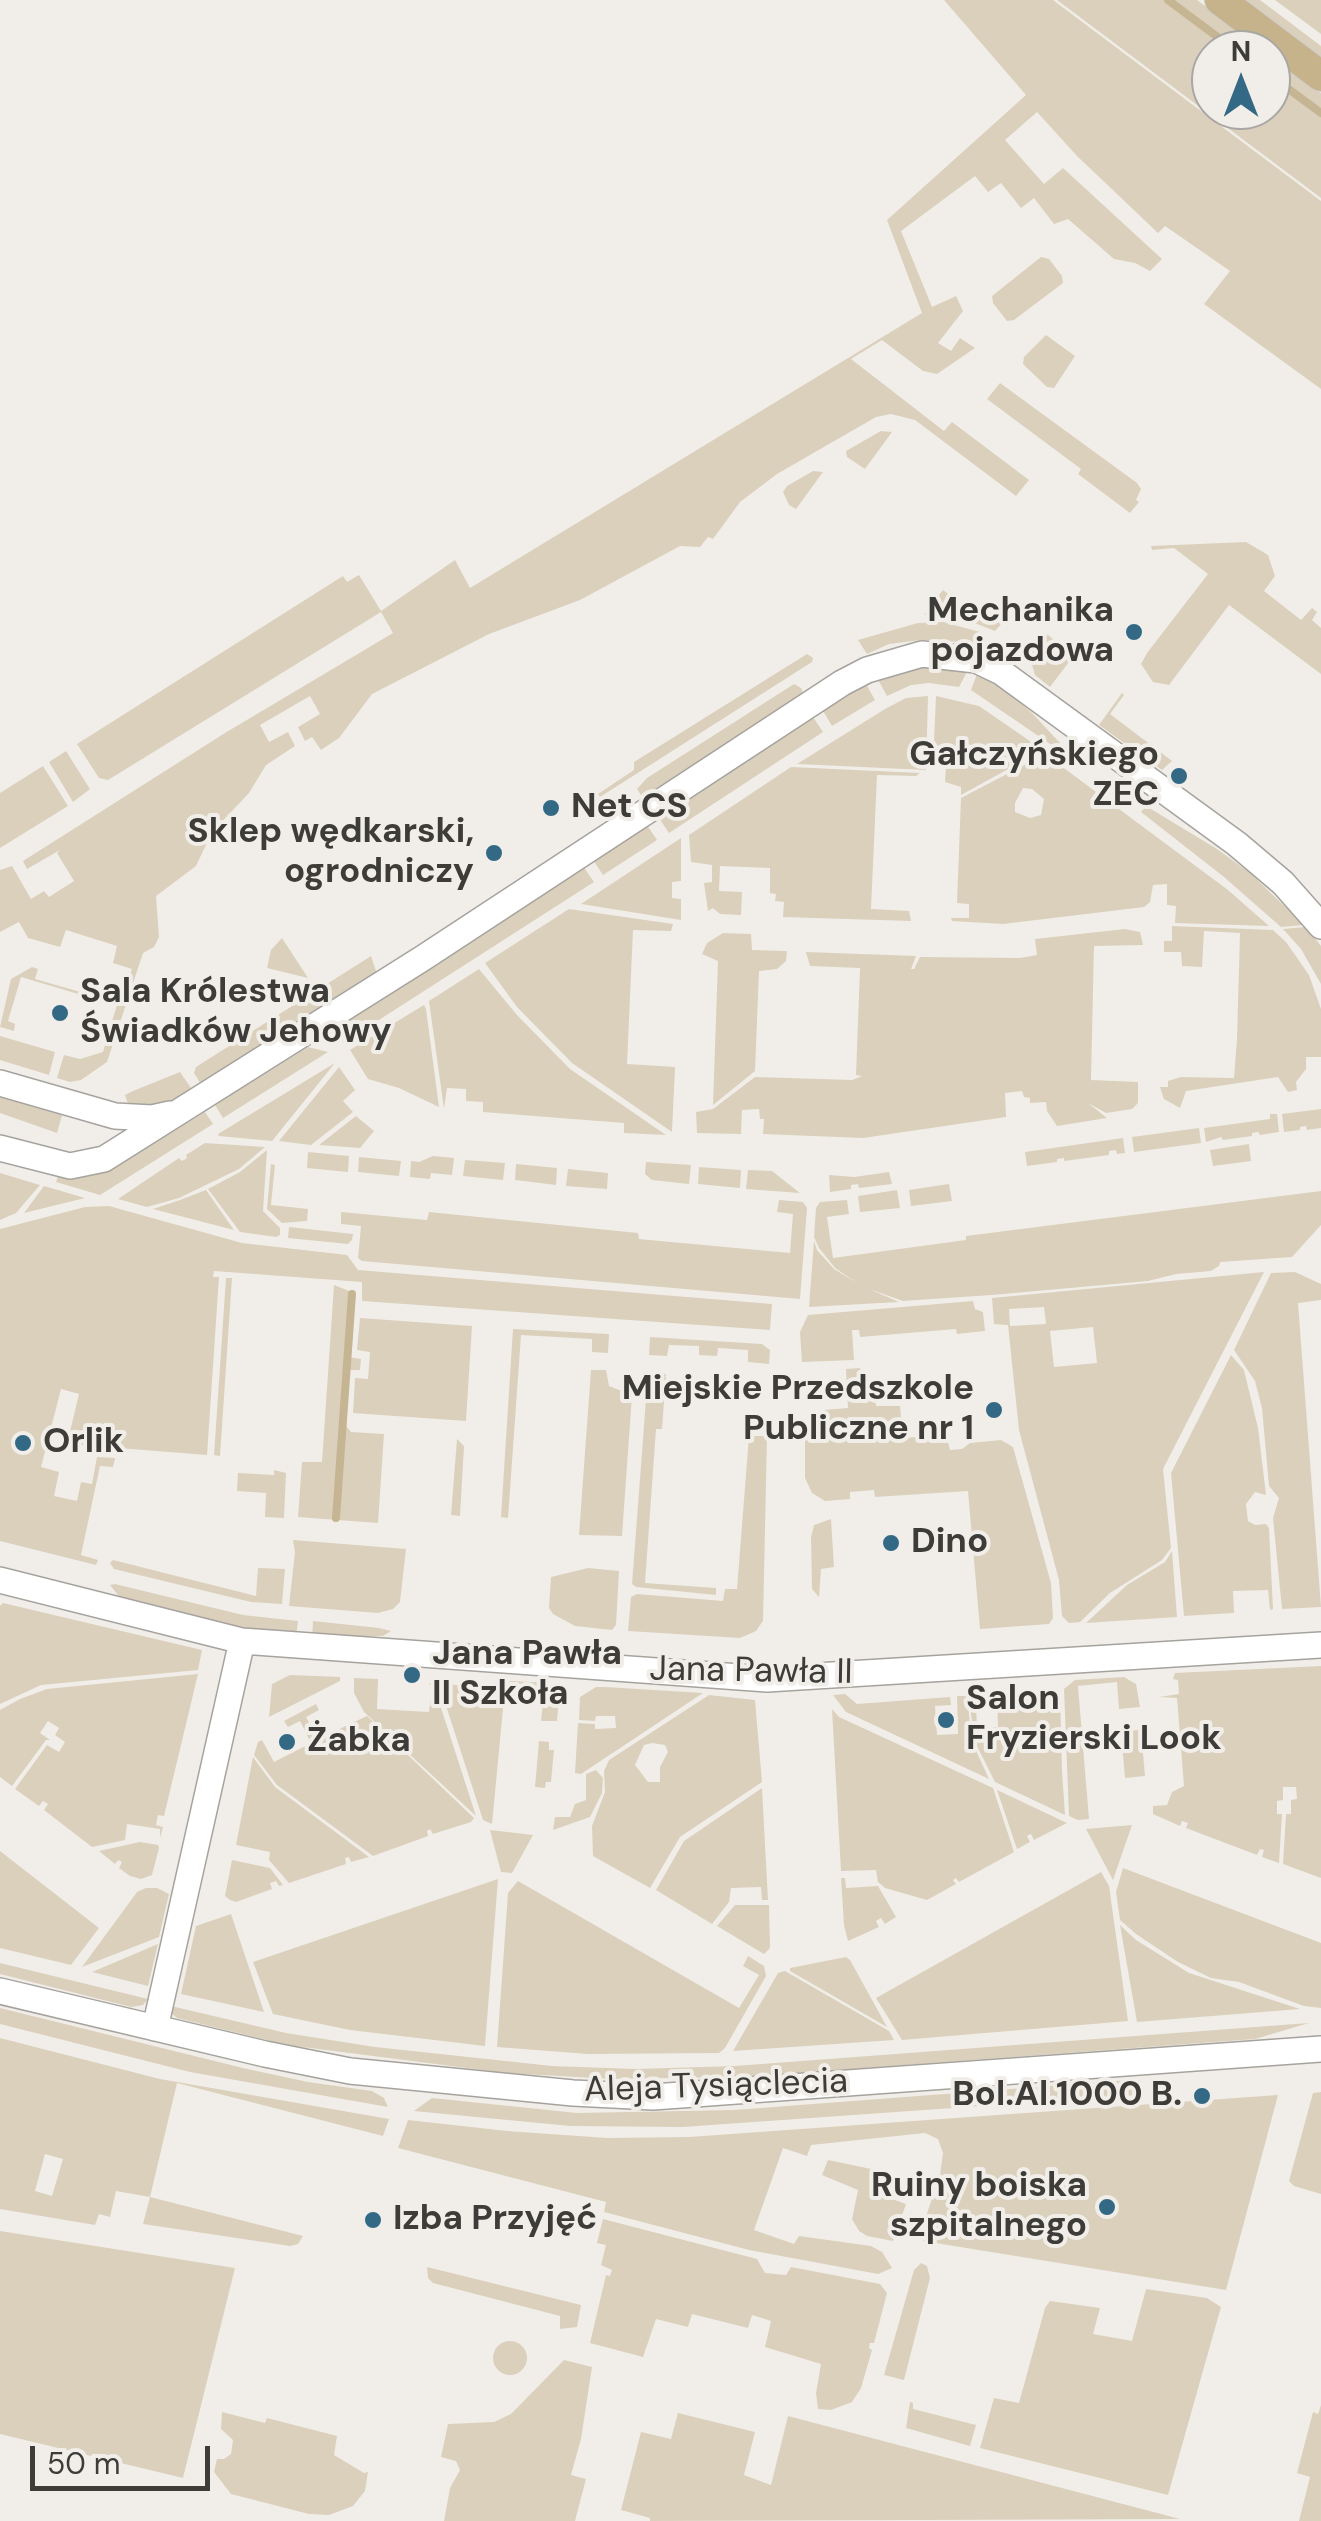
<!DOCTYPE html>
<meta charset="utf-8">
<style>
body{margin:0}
#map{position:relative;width:1321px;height:2521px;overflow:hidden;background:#f1eee9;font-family:"DM Sans",sans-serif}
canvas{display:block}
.north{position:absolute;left:1191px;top:30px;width:100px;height:100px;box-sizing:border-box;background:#f1eee9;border:2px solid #a9a7a3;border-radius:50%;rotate:0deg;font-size:28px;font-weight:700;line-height:40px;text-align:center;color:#3d3c39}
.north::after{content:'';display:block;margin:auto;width:35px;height:45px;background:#336984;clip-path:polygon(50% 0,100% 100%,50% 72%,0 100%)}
.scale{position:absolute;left:30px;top:2446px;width:180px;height:45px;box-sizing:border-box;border:5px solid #3d3c39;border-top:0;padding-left:12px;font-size:30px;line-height:35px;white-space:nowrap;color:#3d3c39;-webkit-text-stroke:8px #f1eee9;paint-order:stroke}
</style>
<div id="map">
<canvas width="1321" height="2521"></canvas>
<div class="north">N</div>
<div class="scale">50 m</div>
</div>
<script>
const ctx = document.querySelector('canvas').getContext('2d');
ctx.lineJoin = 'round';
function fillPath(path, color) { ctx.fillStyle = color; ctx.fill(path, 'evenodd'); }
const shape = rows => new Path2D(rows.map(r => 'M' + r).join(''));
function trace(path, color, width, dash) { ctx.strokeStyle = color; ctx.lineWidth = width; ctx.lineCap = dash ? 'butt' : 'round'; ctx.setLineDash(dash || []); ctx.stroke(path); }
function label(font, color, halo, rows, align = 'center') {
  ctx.font = font + ' "DM Sans",sans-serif'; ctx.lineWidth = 8; ctx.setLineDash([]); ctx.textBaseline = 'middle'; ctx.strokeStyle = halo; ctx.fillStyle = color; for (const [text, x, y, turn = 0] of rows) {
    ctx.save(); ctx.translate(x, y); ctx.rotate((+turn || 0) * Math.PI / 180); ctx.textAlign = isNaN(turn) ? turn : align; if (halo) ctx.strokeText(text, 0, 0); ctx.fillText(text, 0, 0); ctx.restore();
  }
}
const green = shape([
 [944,0,1053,0,1321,201,1321,389,1204,304,1230,271,1165,226,1158,233,1077,156,1037,112,1005,140,1044,184,1063,168,1162,259,1150,271,1135,263,1114,259,1068,219,1054,224,1034,198,1021,208,1001,183,988,192,975,176,901,231,932,307,956,296,963,311,938,343,951,351,960,338,975,348,937,374,923,371,882,340,851,359,944,431,952,422,1029,480,1016,496,915,420,891,414,876,417,777,474,740,502,713,539,708,537,700,547,680,546,580,600,489,634,372,694,339,738,321,750,312,737,305,741,298,727,320,714,310,696,260,725,269,742,288,732,295,746,266,765,249,793,212,832,196,866,156,896,159,937,154,947,143,953,107,1062,81,1080,70,1082,57,1078,64,1055,80,1059,103,1052,122,988,110,983,126,988,132,969,113,963,117,946,66,930,60,947,28,938,19,922,0,932,0,870,12,866,31,899,44,891,49,897,74,881,57,853,60,850,27,869,23,861,225,733,393,633,381,612,108,780,99,778,77,744,343,576,347,582,359,575,381,611,455,560,470,588,922,313,887,220,1026,95],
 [1057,0,1197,0,1264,50,1211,50,1211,110,1271,110,1271,56,1321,93,1321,198],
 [1242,0,1260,0,1321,46,1321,59],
 [1275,0,1321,0,1321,34],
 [1041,257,1049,259,1062,276,1063,283,1014,320,1007,321,993,303,992,296],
 [1046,335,1075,356,1054,388,1047,387,1023,364,1024,357],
 [1000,383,1137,483,1141,489,1136,500,1139,502,1130,513,1078,474,1081,469,987,399],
 [881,431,892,432,865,469,847,457,846,451],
 [813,471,823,472,796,509,789,505,783,492,787,486],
 [1246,542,1268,555,1275,576,1264,591,1301,620,1312,608,1317,612,1312,620,1321,628,1321,674,1229,605,1169,685,1153,682,1141,664,1147,653,1208,574,1174,548,1152,550,1151,546],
 [943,590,984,621,998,602,1013,611,995,631,962,618,924,615],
 [943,622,980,632,975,646,959,642,921,640,889,644,867,654,858,640,918,623],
 [1048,635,1053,639,1043,652,1058,664,1071,651,1075,654,1050,687,1035,675,1032,665,1034,654,1029,653,1034,643],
 [807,654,813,658,812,662,600,797,598,794,634,770,634,762],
 [914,665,968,670,959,687,929,683,911,685,887,696,877,678],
 [977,674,996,682,1032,713,1060,743,1056,748,971,690],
 [794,684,801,688,805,697,644,800,637,789,647,778],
 [866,684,875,700,832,726,823,711],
 [1122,693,1124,695,1110,714,1172,761,1162,770,1099,725],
 [928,696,926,770,797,764,885,709,906,698],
 [936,696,979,706,1043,750,961,795,961,787,945,782,946,765,933,764],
 [813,717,823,732,669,833,659,818],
 [66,751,90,789,73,802,49,762],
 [1045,754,1228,890,1269,926,1175,923,1176,906,1167,905,1167,884,1153,885,1150,902,1144,907,1003,924,952,921,951,918,969,918,969,904,957,903,961,798],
 [1023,788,1032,789,1044,799,1041,815,1030,818,1015,812,1015,803],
 [43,766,68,806,0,848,0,793],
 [791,767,920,773,916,776,877,775,871,909,909,911,911,921,783,917,784,902,775,901,776,894,770,893,770,868,720,866,719,891,742,892,741,915,720,914,713,908,708,911,704,883,712,882,712,865,691,862,689,835],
 [1146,806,1217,849,1250,873,1304,925,1281,927,1224,877,1141,812],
 [647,825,657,840,603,875,593,860],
 [681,838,681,881,672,882,672,898,681,899,681,920,581,904],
 [583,866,594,882,343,1043,341,1031,345,1021],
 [569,909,673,924,671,931,633,930,627,1064,675,1067,672,1132,572,1063,517,1007,485,963],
 [1172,926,1273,930,1286,942,1309,975,1321,1009,1321,1057,1306,1057,1306,1069,1296,1082,1297,1090,1288,1092,1278,1077,1186,1091,1180,1108,1164,1099,1160,1087,1168,1087,1168,1081,1181,1077,1234,1078,1237,1039,1240,933,1204,931,1202,967,1182,966,1181,952,1164,952,1164,941,1172,941],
 [1306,927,1321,946,1321,984,1301,949,1283,929],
 [1125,929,1140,932,1143,945,1094,946,1091,1080,1138,1082,1138,1103,1132,1109,1106,1113,1088,1103,1107,1118,1057,1126,1047,1111,1046,1102,1030,1103,1030,1098,1024,1097,1022,1091,1005,1093,1006,1117,863,1138,763,1134,764,1119,760,1119,759,1109,742,1110,741,1134,697,1133,696,1112,713,1109,755,1077,852,1080,862,1076,856,1075,860,968,810,966,806,952,916,956,911,969,914,969,920,957,1020,958,1037,955,1035,939],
 [723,933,751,934,752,950,787,951,786,961,777,969,759,971,755,1071,713,1105,718,961,702,954,707,943],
 [282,938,308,978,267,968,271,950],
 [371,956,377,974,202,1086,194,1073,196,1067],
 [32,967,38,969,35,979,105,999,109,987,116,990,113,1001,112,1004,21,977,8,1021,15,1024,14,1031,0,1027,11,979],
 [479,969,517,1015,570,1069,666,1135,624,1133,624,1123,483,1112,483,1102,466,1101,466,1089,447,1088,444,1109,429,1001],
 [424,1005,426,1009,439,1107,399,1088,368,1079,350,1050],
 [0,1036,55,1052,49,1075,0,1060],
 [308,1047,328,1052,223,1118,215,1105],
 [335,1063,272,1141,219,1136,218,1134],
 [339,1067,355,1090,343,1101,353,1112,311,1145,279,1141],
 [180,1072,193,1091,168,1106,130,1107,127,1101,125,1095,133,1091],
 [0,1093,63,1112,57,1133,0,1113],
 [1321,1109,1321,1128,1307,1130,1306,1126,1300,1127,1300,1130,1284,1132,1282,1114],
 [205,1112,213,1124,100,1195,56,1182,59,1173,101,1171,139,1153],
 [1270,1114,1277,1114,1279,1132,1260,1135,1258,1132,1252,1133,1252,1136,1223,1140,1221,1137,1206,1142,1204,1128,1270,1119],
 [356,1116,374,1131,360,1148,319,1145],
 [1199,1128,1201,1143,1134,1152,1132,1137],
 [1123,1138,1125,1153,1117,1154,1116,1150,1109,1151,1109,1155,1064,1161,1064,1158,1057,1159,1057,1162,1027,1166,1025,1152],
 [205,1143,265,1147,239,1169,179,1198,147,1207,118,1199,179,1158,182,1161,187,1158,186,1155],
 [1249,1144,1251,1161,1213,1166,1210,1150],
 [267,1150,263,1211,280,1228,280,1235,276,1237,240,1232,208,1189,240,1172],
 [308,1152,349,1156,348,1172,307,1168],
 [433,1156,454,1158,452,1175,431,1173,430,1179,410,1177,411,1161,419,1162],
 [359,1157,401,1161,399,1176,358,1172],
 [465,1160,505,1163,503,1180,463,1176],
 [646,1162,691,1165,689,1184,652,1180,645,1174],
 [271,1164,275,1165,271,1205,308,1209,307,1221,282,1223,267,1209],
 [516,1164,557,1168,556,1185,515,1180],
 [699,1167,741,1170,740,1188,698,1184],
 [568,1169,608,1173,607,1189,566,1186],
 [748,1170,772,1171,800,1193,746,1189],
 [889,1172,892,1184,859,1188,858,1184,851,1185,851,1189,830,1192,829,1175,854,1177],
 [0,1173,40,1185,16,1213,0,1220],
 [949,1184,952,1201,911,1206,909,1190],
 [44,1186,85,1198,24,1213],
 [206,1190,234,1230,153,1209,180,1200],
 [897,1190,900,1208,860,1212,858,1196],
 [1321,1191,1321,1225,1292,1257,1220,1262,1219,1266,1211,1271,1176,1274,1148,1281,992,1295,903,1301,869,1289,899,1302,809,1307,814,1241,817,1250,834,1269,857,1283,835,1268,819,1248,814,1237,816,1208,820,1202,847,1200,849,1214,827,1217,833,1258,966,1240,966,1236],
 [779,1200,803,1202,807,1208,800,1299,362,1261,358,1258,361,1226,341,1224,341,1212,427,1220,429,1212,638,1233,639,1239,790,1253,793,1214,777,1212],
 [109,1206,242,1243,347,1255,358,1270,772,1304,770,1330,362,1301,362,1282,214,1271,213,1277,219,1277,207,1455,67,1444,79,1394,61,1389,41,1467,59,1472,54,1496,77,1501,81,1482,92,1484,97,1457,115,1458,113,1467,100,1466,81,1555,98,1560,96,1565,0,1541,0,1229,85,1207],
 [289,1227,353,1234,352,1240,348,1244,288,1238],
 [1264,1272,1163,1469,1171,1548,1162,1560,1110,1593,1080,1622,1069,1623,1062,1616,1059,1580,1019,1430,1008,1325,994,1324,992,1298],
 [1044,1307,1046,1324,1010,1326,1009,1309],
 [1093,1327,1097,1363,1054,1367,1050,1331],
 [1295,1272,1321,1284,1321,1300,1298,1303,1321,1607,1282,1609,1273,1518,1279,1498,1269,1486,1262,1408,1255,1381,1234,1350,1271,1273],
 [226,1278,232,1278,220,1456,214,1455],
 [334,1285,352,1292,348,1357,361,1359,360,1370,347,1370,343,1422,351,1432,384,1434,378,1523,298,1517,302,1462,322,1462],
 [973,1301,975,1309,983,1312,985,1331,957,1334,956,1329,860,1337,859,1330,852,1330,854,1360,802,1362,800,1332,808,1315],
 [360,1318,472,1326,466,1421,353,1413,355,1378,368,1379,370,1352,357,1350],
 [513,1329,609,1334,608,1353,592,1352,592,1339,521,1335,508,1518,501,1517],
 [650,1337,762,1344,770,1350,769,1364,748,1362,748,1350,718,1348,717,1356,699,1355,699,1346,669,1345,667,1356,649,1355],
 [1231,1355,1244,1370,1258,1428,1266,1495,1255,1492,1246,1504,1248,1521,1255,1525,1266,1524,1269,1528,1273,1609,1270,1610,1268,1590,1233,1591,1234,1613,1184,1616,1171,1473],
 [860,1368,861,1373,873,1382,876,1406,900,1406,903,1438,946,1435,950,1450,962,1449,970,1443,1001,1440,1013,1447,1051,1583,1053,1618,1049,1624,980,1629,968,1491,875,1497,874,1490,850,1492,850,1499,825,1501,812,1493,805,1478,805,1426,811,1415,824,1410,848,1408,846,1369],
 [591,1370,606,1370,609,1386,632,1395,622,1536,579,1535],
 [648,1373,666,1374,662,1429,656,1429,645,1583,716,1588,716,1595,636,1587,632,1584],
 [749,1436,767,1436,763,1621,756,1631,740,1638,628,1631,631,1597,637,1594,723,1601,725,1589,737,1589],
 [457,1439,464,1446,460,1516,451,1515],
 [274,1470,286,1473,284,1518,265,1517,266,1493,237,1491,238,1473,274,1475],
 [831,1519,834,1567,821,1569,819,1597,812,1589,811,1537,814,1525],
 [293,1540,406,1549,400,1602,393,1609,378,1613,289,1606,295,1552],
 [1172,1551,1177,1617,1086,1623,1127,1585,1165,1562],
 [113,1560,256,1596,258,1568,285,1569,282,1604,251,1602,114,1569,110,1563],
 [588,1568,619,1571,616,1625,612,1630,575,1626,553,1614,549,1608,551,1577],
 [115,1584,243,1615,298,1621,296,1637,232,1627,121,1599,110,1585],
 [3,1603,202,1650,198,1670,41,1685,0,1704,0,1606],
 [313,1621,379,1628,391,1631,383,1636,312,1638],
 [1321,1666,1321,1878,1283,1864,1286,1814,1291,1814,1291,1800,1297,1799,1296,1787,1283,1787,1283,1800,1277,1801,1277,1814,1282,1814,1279,1863,1262,1857,1264,1850,1260,1849,1257,1855,1186,1828,1188,1823,1182,1821,1180,1826,1153,1814,1153,1806,1167,1805,1172,1792,1184,1786,1177,1698,1159,1697,1179,1694,1178,1680,1173,1679,1175,1673],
 [198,1674,164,1816,158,1815,156,1825,163,1827,160,1838,160,1829,127,1824,125,1840,92,1847,44,1810,48,1804,43,1801,39,1806,15,1789,47,1745,59,1752,65,1742,55,1735,59,1728,48,1721,40,1733,50,1740,46,1740,12,1786,0,1777,0,1710,20,1699,47,1689],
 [290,1675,340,1677,340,1681,269,1717,272,1684],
 [1124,1677,1136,1684,1140,1707,1119,1709,1117,1682,1078,1686,1089,1819,1078,1820,1069,1816,1064,1689,1075,1680],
 [354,1678,378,1679,377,1709,429,1712,432,1688,429,1683,433,1683,476,1816,364,1712,354,1693],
 [511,1681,549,1683,559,1698,557,1721,541,1721,544,1692,505,1688,492,1824,483,1820,439,1684,492,1687],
 [596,1687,605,1687,703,1693,581,1774,575,1773,578,1723,595,1724,595,1729,616,1728,615,1716,596,1716,595,1721,579,1720,580,1697],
 [1060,1691,1062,1771,1065,1815,995,1782,975,1742,971,1714,971,1696,983,1695,983,1702,976,1703,977,1728,998,1727,997,1695],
 [845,1694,857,1704,950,1697,951,1705,935,1706,937,1735,958,1734,957,1696,967,1696,972,1742,989,1779,846,1712,833,1695],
 [709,1695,755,1700,762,1782,680,1837,650,1888,593,1856,592,1826,605,1792,604,1771,609,1760],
 [652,1743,665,1745,668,1752,660,1767,660,1782,648,1782,635,1765,644,1745],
 [316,1704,319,1710,306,1717,318,1739,367,1716,474,1818,471,1822,433,1834,430,1829,427,1831,428,1836,373,1856,277,1785,254,1755,258,1742,262,1740,274,1762,311,1743,300,1721,288,1727,284,1721],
 [832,1709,839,1717,993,1788,1014,1852,959,1882,956,1878,953,1880,956,1884,927,1900,885,1888,878,1882,876,1870,841,1871],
 [1141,1730,1145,1776,1125,1778,1121,1731],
 [539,1741,549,1742,549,1750,554,1750,551,1782,546,1782,545,1788,535,1787],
 [253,1757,275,1787,369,1857,351,1862,349,1857,345,1858,346,1864,289,1883,269,1860,270,1852,236,1845],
 [596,1770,603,1778,602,1793,590,1817,553,1830,555,1817,570,1817,575,1804,586,1800,586,1774],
 [762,1788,768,1900,762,1900,761,1887,731,1888,729,1902,712,1924,656,1890,684,1841],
 [997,1790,1067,1823,1034,1840,1031,1834,1027,1836,1030,1842,1017,1849],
 [1132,1825,1113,1880,1086,1829],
 [490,1830,533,1835,512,1873,501,1872],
 [140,1842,158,1845,159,1848,152,1875,141,1879,130,1876,119,1868,122,1862,118,1860,115,1864,99,1851],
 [0,1851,99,1928,71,1965,0,1948],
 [232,1860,270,1868,283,1885,279,1886,276,1881,270,1883,272,1889,236,1902,230,1900,225,1896],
 [1123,1868,1321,1943,1321,2008,1304,2006,1239,1982,1211,1978,1178,1962,1136,1934,1120,1920,1116,1892],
 [1101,1872,1109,1886,1128,2021,902,2040,876,1998],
 [841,1878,845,1878,846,1888,878,1886,896,1917,885,1924,881,1918,876,1921,879,1927,848,1941,844,1925],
 [498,1879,485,2046,350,2030,273,2014,253,1962],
 [518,1881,739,2008,759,1975,743,1966,748,1956,764,1966,766,1976,725,2048,719,2053,588,2054,497,2047,508,1893],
 [146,1888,157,1888,169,1894,159,1937,82,1967,137,1892],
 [735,1905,769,1905,770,1948,764,1954,717,1926],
 [231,1914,264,2012,181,1994,196,1926],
 [1120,1925,1136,1940,1189,1973,1300,2009,1137,2022],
 [158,1944,148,1986,92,1972],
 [846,1957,850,1960,887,2027,790,1971,790,1968],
 [0,1963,148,1999,143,2005,131,2007,0,1974],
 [785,1971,889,2031,894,2040,733,2051,778,1973],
 [171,2006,286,2033,375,2047,552,2066,636,2069,735,2066,1309,2023,1255,2039,743,2077,611,2079,506,2073,287,2045,177,2018,171,2013],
 [0,2008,243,2068,308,2082,372,2091,384,2098,388,2107,190,2072,0,2024],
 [0,2038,160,2079,389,2119,383,2136,177,2083,150,2197,303,2236,298,2244,290,2246,143,2224,150,2197,116,2191,110,2217,99,2214,95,2225,0,2209],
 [45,2154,63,2159,52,2196,35,2191],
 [1129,2080,1138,2095,683,2127,570,2126,414,2111,432,2098,577,2113,734,2110],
 [1321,2092,1321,2194,1294,2186,1289,2181,1313,2093],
 [1278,2095,1226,2290,923,2241,921,2231,940,2175,943,2153,938,2139,925,2133,811,2145,807,2156,783,2148,754,2230,794,2244,799,2236,871,2246,882,2252,892,2268,878,2274,749,2250,604,2212,606,2202,398,2148,408,2120,507,2131,607,2138,689,2137],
 [828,2160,876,2170,869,2191,906,2204,893,2241,867,2236,859,2231,852,2219,858,2190,822,2175],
 [603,2219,757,2259,765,2273,786,2275,791,2267,880,2284,887,2293,874,2343,870,2343,869,2348,872,2350,861,2388,852,2402,831,2410,818,2409,816,2393,821,2364,765,2347,771,2321,752,2315,748,2328,692,2314,688,2327,656,2319,643,2357,590,2343,606,2275,610,2276,612,2270,601,2265,606,2245,597,2243],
 [0,2231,235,2268,183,2478,0,2434],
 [921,2263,927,2266,930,2278,904,2380,884,2375,914,2270],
 [427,2267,581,2305,577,2327,560,2329,560,2316,433,2283,428,2278],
 [1146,2289,1207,2298,1221,2307,1168,2495,980,2448,994,2398,1019,2403,1045,2308,1050,2301,1100,2308,1093,2334,1132,2341],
 '493 2358a17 17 0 1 1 34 0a17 17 0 1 1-34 0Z',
 [564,2360,592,2367,581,2439,571,2475,586,2479,575,2521,444,2521,450,2488,460,2470,456,2461,441,2457,448,2424,494,2422,511,2414],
 [910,2402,913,2403,913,2409,976,2425,970,2446,906,2428],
 [1321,2405,1321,2521,1299,2521,1310,2477,1297,2473,1313,2412,1318,2414],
 [222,2412,265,2423,267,2418,337,2436,334,2455,364,2473,368,2472,365,2491,353,2506,329,2515,309,2514,231,2494,214,2472,217,2459,224,2459,231,2454,233,2440,221,2429],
 [678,2413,755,2432,744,2475,771,2485,788,2416,1180,2519,650,2521,650,2518,621,2510,641,2432,671,2439]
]);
const stream = shape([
 [1168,0,1235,50],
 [1271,76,1321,113],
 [336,1518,352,1294]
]);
const minor = shape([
 [0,1083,115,1116,152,1118,170,1114],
 [0,1148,70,1166,104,1159,423,958,842,683,867,670,922,654,976,660,1001,672,1237,844,1283,883,1321,926],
 [0,1580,242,1641,767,1679,1321,1645],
 [0,1991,265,2054,350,2071,573,2093,653,2097,1321,2049],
 [155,2028,242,1641]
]);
const major = shape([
 [1220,0,1321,76]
]);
const markers = [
 [1134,632,10,"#336984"],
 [1179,776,10,"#336984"],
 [551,808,10,"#336984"],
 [494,853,10,"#336984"],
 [60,1013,10,"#336984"],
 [994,1410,10,"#336984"],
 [23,1443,10,"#336984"],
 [891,1543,10,"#336984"],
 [412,1675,10,"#336984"],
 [946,1720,10,"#336984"],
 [287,1742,10,"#336984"],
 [1202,2096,10,"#336984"],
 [1107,2207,10,"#336984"],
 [373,2220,10,"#336984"]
];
const poiNames = [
 ["Mechanika",1114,612,"right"],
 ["pojazdowa",1114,652,"right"],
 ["Gałczyńskiego",1159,756,"right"],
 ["ZEC",1159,796,"right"],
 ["Net CS",571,808],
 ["Sklep wędkarski,",474,833,"right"],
 ["ogrodniczy",474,873,"right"],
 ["Sala Królestwa",80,993],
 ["Świadków Jehowy",80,1033],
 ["Miejskie Przedszkole",974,1390,"right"],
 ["Publiczne nr 1",974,1430,"right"],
 ["Orlik",43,1443],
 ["Dino",911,1543],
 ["Jana Pawła",432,1655],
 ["II Szkoła",432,1695],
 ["Salon",966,1700],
 ["Fryzierski Look",966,1740],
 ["Żabka",307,1742],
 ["Bol.Al.1000 B.",1182,2096,"right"],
 ["Ruiny boiska",1087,2187,"right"],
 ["szpitalnego",1087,2227,"right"],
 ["Izba Przyjęć",393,2220]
];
const streetNames = [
 ["Jana Pawła II",751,1672,1],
 ["Aleja Tysiąclecia",716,2087,-2]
];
fillPath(green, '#dbd0bc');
trace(stream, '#c6b593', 8);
trace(minor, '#a6a39e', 28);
trace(major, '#cdcccc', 32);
trace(minor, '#fff', 25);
trace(major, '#c7b38b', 30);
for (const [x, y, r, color] of markers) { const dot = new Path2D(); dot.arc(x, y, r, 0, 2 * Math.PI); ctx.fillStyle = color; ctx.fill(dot); trace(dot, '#f1eee9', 4); }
label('bold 35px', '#3d3c39', '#f1eee9', poiNames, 'left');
label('35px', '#3d3c39', '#f1eee9', streetNames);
</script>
